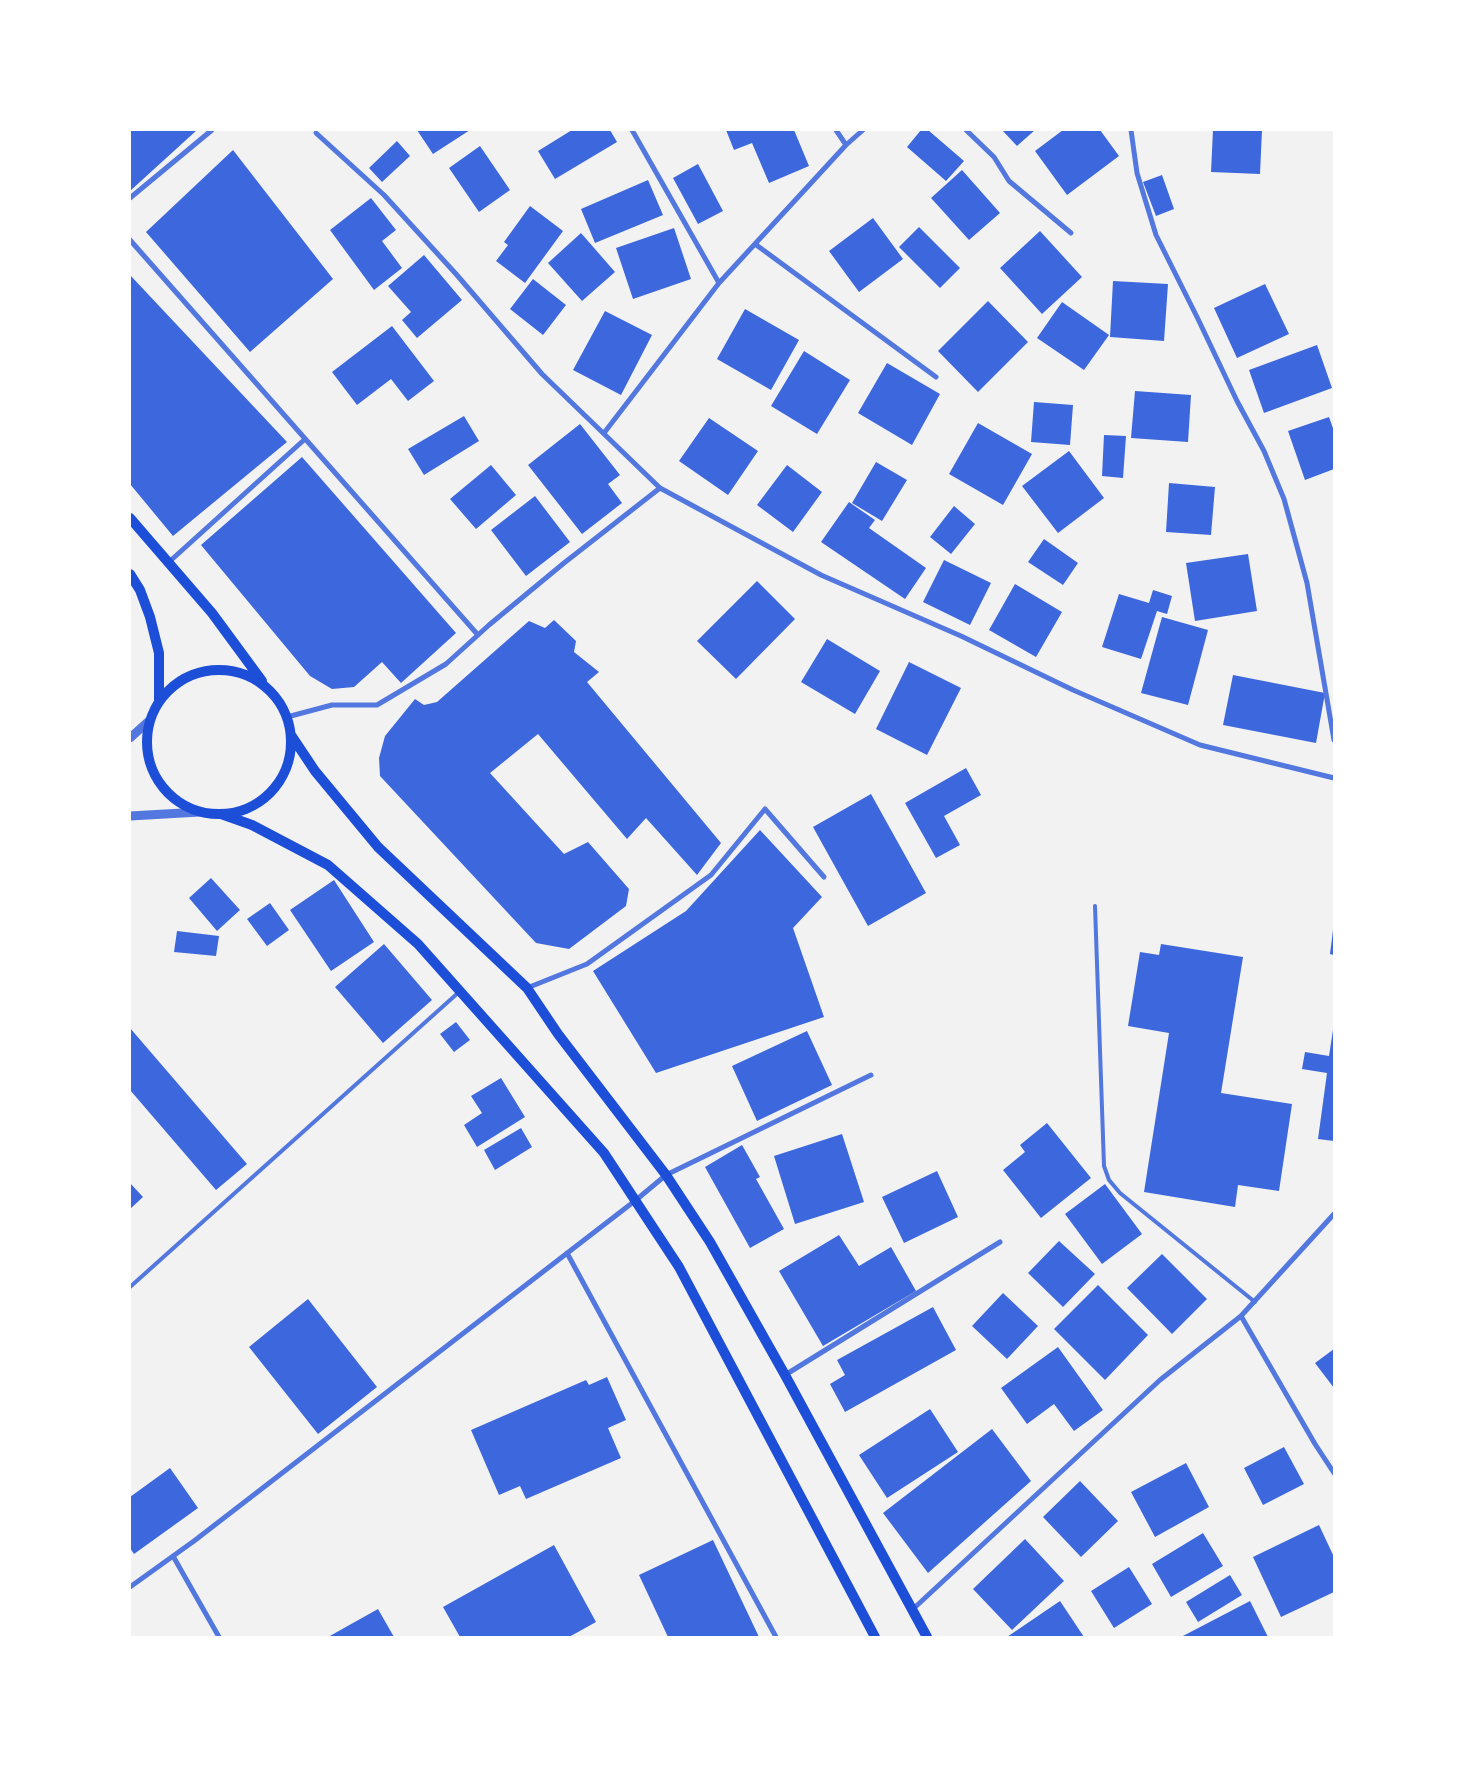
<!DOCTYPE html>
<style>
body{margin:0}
#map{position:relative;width:1464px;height:1767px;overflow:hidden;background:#f2f2f2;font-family:"IBM Plex Sans",sans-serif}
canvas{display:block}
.frame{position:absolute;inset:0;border:131px solid #fff;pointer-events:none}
</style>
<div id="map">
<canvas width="1464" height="1767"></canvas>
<div class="frame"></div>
</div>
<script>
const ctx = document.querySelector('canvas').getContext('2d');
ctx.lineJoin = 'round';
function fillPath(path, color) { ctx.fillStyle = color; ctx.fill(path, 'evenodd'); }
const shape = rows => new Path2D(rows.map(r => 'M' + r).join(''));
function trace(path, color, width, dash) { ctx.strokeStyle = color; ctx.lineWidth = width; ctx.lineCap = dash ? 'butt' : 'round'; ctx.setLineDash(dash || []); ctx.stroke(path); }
const building = shape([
 [130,130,197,130,130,191],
 [417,130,470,130,433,154],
 [572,130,610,130,617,142,555,179,538,151],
 [726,130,794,130,809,166,769,183,752,143,734,150],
 [921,130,928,130,964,161,946,181,907,147],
 [1002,130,1035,130,1017,146],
 [1063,130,1100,130,1119,156,1067,195,1035,151],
 [1213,130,1262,130,1260,174,1211,172],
 [397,141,410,156,382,182,369,168],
 [480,146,510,190,479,212,449,168],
 [233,150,333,279,250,352,146,232],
 [698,164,723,211,698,224,673,178],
 [962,170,1000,213,969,240,931,198],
 [1162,175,1174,209,1156,216,1143,182],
 [648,180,663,215,595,243,581,209],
 [371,198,396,230,382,241,402,268,374,290,330,230],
 [530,206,563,231,525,283,496,261,508,245,504,242],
 [873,218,903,259,859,292,829,251],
 [919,227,960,268,940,288,899,247],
 [674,228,691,279,633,299,616,248],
 [1040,231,1082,277,1042,314,1000,268],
 [581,233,615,272,582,301,548,263],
 [424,255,462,300,417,338,402,320,411,312,388,286],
 [130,275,287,442,173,536,130,484],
 [533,279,566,305,543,335,510,309],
 [1113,281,1168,284,1164,341,1110,337],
 [1265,284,1289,334,1237,358,1214,308],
 [988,301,1028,342,978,392,938,351],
 [1062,302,1109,335,1084,370,1037,338],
 [745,309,799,340,771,390,717,359],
 [605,311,652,335,621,395,573,370],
 [392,326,434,381,408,401,391,379,357,405,332,372],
 [1317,345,1332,388,1264,413,1249,370],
 [804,351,850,380,817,434,771,406],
 [887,363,940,394,912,445,858,413],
 [1135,391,1191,395,1188,442,1131,438],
 [1034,402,1073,405,1070,445,1031,442],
 [464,416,479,441,424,475,408,449],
 [1329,417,1334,431,1334,469,1305,480,1288,431],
 [709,418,758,451,728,495,679,461],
 [978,423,1032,454,1003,505,949,474],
 [580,424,620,475,608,484,622,503,582,534,528,465],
 [1104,435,1126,436,1123,478,1102,476],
 [1069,451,1104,498,1058,533,1022,486],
 [302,457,456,633,401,683,382,662,354,687,332,689,310,676,201,545],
 [876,462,907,480,882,521,852,503],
 [491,465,516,495,476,529,450,499],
 [787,465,822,492,793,532,757,505],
 [1169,483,1215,487,1211,535,1166,532],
 [535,496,570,542,526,576,491,530],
 [849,502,875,520,869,528,926,568,905,599,821,542],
 [954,506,975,524,951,554,930,537],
 [1044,539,1078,563,1063,585,1028,562],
 [1248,554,1257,611,1195,621,1186,563],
 [944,560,991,583,970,625,923,602],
 [757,581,795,619,736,679,697,641],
 [1015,584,1062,612,1036,657,989,630],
 [1153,590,1172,596,1167,614,1157,611,1141,659,1102,647,1119,594,1149,603],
 [1162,617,1208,630,1188,705,1141,693],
 [554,620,576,641,574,652,599,672,587,682,721,843,697,875,646,818,627,839,538,734,490,773,564,854,588,842,629,889,626,906,569,949,536,943,380,776,379,758,385,736,415,699,424,705,437,702,529,621,545,628],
 [827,639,880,671,855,714,801,682],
 [909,662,961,688,927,755,876,729],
 [1233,675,1325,693,1316,743,1223,725],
 [966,768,981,795,944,816,960,845,936,858,905,803],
 [871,794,926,893,868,926,813,827],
 [760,830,822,897,793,928,824,1017,656,1073,593,971,686,911],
 [211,878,240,910,217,931,189,898],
 [334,880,374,942,331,971,290,910],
 [270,903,289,930,267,946,247,919],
 [1333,930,1334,930,1334,955,1330,954],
 [177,931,219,936,216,956,174,952],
 [384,944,432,1000,383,1043,335,987],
 [1161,944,1243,957,1221,1093,1292,1104,1279,1191,1238,1185,1235,1207,1144,1192,1169,1033,1128,1026,1140,952,1159,955],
 [456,1022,470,1040,454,1052,440,1034],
 [130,1028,247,1164,216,1190,130,1090],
 [1333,1030,1334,1030,1334,1141,1318,1139,1327,1073,1302,1069,1305,1052,1329,1056],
 [807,1031,832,1085,757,1121,732,1066],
 [501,1078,525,1117,477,1147,464,1125,482,1113,471,1096],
 [1047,1123,1091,1178,1041,1218,1003,1170,1025,1152,1020,1145],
 [521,1128,532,1147,495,1170,484,1150],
 [842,1134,864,1202,795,1224,774,1156],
 [742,1145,760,1177,756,1179,784,1229,750,1248,705,1167],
 [937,1171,958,1217,904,1243,882,1197],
 [130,1183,143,1197,130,1209],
 [1105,1184,1142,1234,1102,1264,1065,1214],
 [839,1235,859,1266,891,1247,916,1291,823,1346,779,1271],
 [1059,1241,1095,1274,1063,1307,1028,1273],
 [1162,1254,1207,1299,1172,1334,1127,1288],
 [1098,1285,1148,1335,1105,1380,1054,1329],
 [1003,1293,1038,1326,1007,1359,972,1326],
 [308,1299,377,1387,318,1434,249,1347],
 [933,1307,956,1350,845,1412,830,1384,845,1375,837,1360],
 [1058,1347,1103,1410,1074,1431,1054,1404,1027,1424,1001,1388],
 [1334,1349,1334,1388,1315,1363],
 [607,1377,626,1420,608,1428,621,1458,526,1499,520,1486,499,1495,471,1430,586,1380,589,1385],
 [930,1409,958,1452,887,1498,859,1455],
 [992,1429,1031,1481,928,1573,883,1513],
 [1284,1447,1304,1484,1263,1505,1244,1468],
 [1186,1463,1209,1507,1155,1537,1131,1492],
 [170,1468,198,1508,134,1554,130,1548,130,1497],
 [1080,1481,1118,1521,1081,1557,1043,1517],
 [1319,1525,1334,1557,1334,1592,1281,1617,1253,1557],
 [1203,1533,1223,1566,1171,1597,1152,1564],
 [1025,1539,1064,1581,1012,1630,973,1589],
 [713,1540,759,1637,668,1637,639,1575],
 [554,1545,596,1622,569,1637,460,1637,443,1607],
 [1129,1567,1152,1604,1114,1628,1091,1591],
 [1230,1575,1242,1595,1198,1622,1186,1602],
 [1060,1601,1084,1637,1007,1637],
 [1250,1601,1268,1637,1181,1637],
 [378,1609,394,1637,328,1637]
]);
const service = shape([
 [1095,906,1104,1166,1109,1180,1120,1193,1255,1302],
 [130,1287,459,992]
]);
const minor = shape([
 [632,130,719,283],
 [836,130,846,145],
 [966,130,994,157,1009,181,1071,233],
 [1131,130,1137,173,1156,235,1198,319,1237,401,1264,451,1284,499,1307,583,1334,740],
 [316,133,384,195,456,274,542,374,660,488,821,575,961,636,1073,690,1200,745,1334,778],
 [130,198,212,130],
 [130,240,478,635],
 [755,244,936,377],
 [604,433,719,283,846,145,863,130],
 [169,562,305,439],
 [287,717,332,705,377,705,446,664,489,625,564,563,660,488],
 [527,988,587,964,711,875,765,809,824,877],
 [567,1253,776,1637],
 [1241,1316,1315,1444,1334,1473],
 [785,1375,1000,1242],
 [173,1556,219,1637],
 [130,1587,194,1541,636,1200,666,1175,871,1075],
 [912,1610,1160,1380,1241,1316,1334,1214]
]);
const tertiary = shape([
 [130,738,150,720],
 [130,816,200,812]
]);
const secondary = shape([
 [130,518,212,613,262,681],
 [130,574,140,590,150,617,159,653,159,701],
 '147 742a72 72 0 1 1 144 0a72 72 0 1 1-144 0Z',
 [291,735,315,771,378,847,527,988,558,1034,666,1175,710,1242,785,1375,927,1637],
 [221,814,252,825,328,865,418,944,604,1153,679,1267,875,1637]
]);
fillPath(building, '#3d67dc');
trace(service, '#5277de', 4);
trace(minor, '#5277de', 5);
trace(tertiary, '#5277de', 9);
trace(secondary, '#1d4ed8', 10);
</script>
